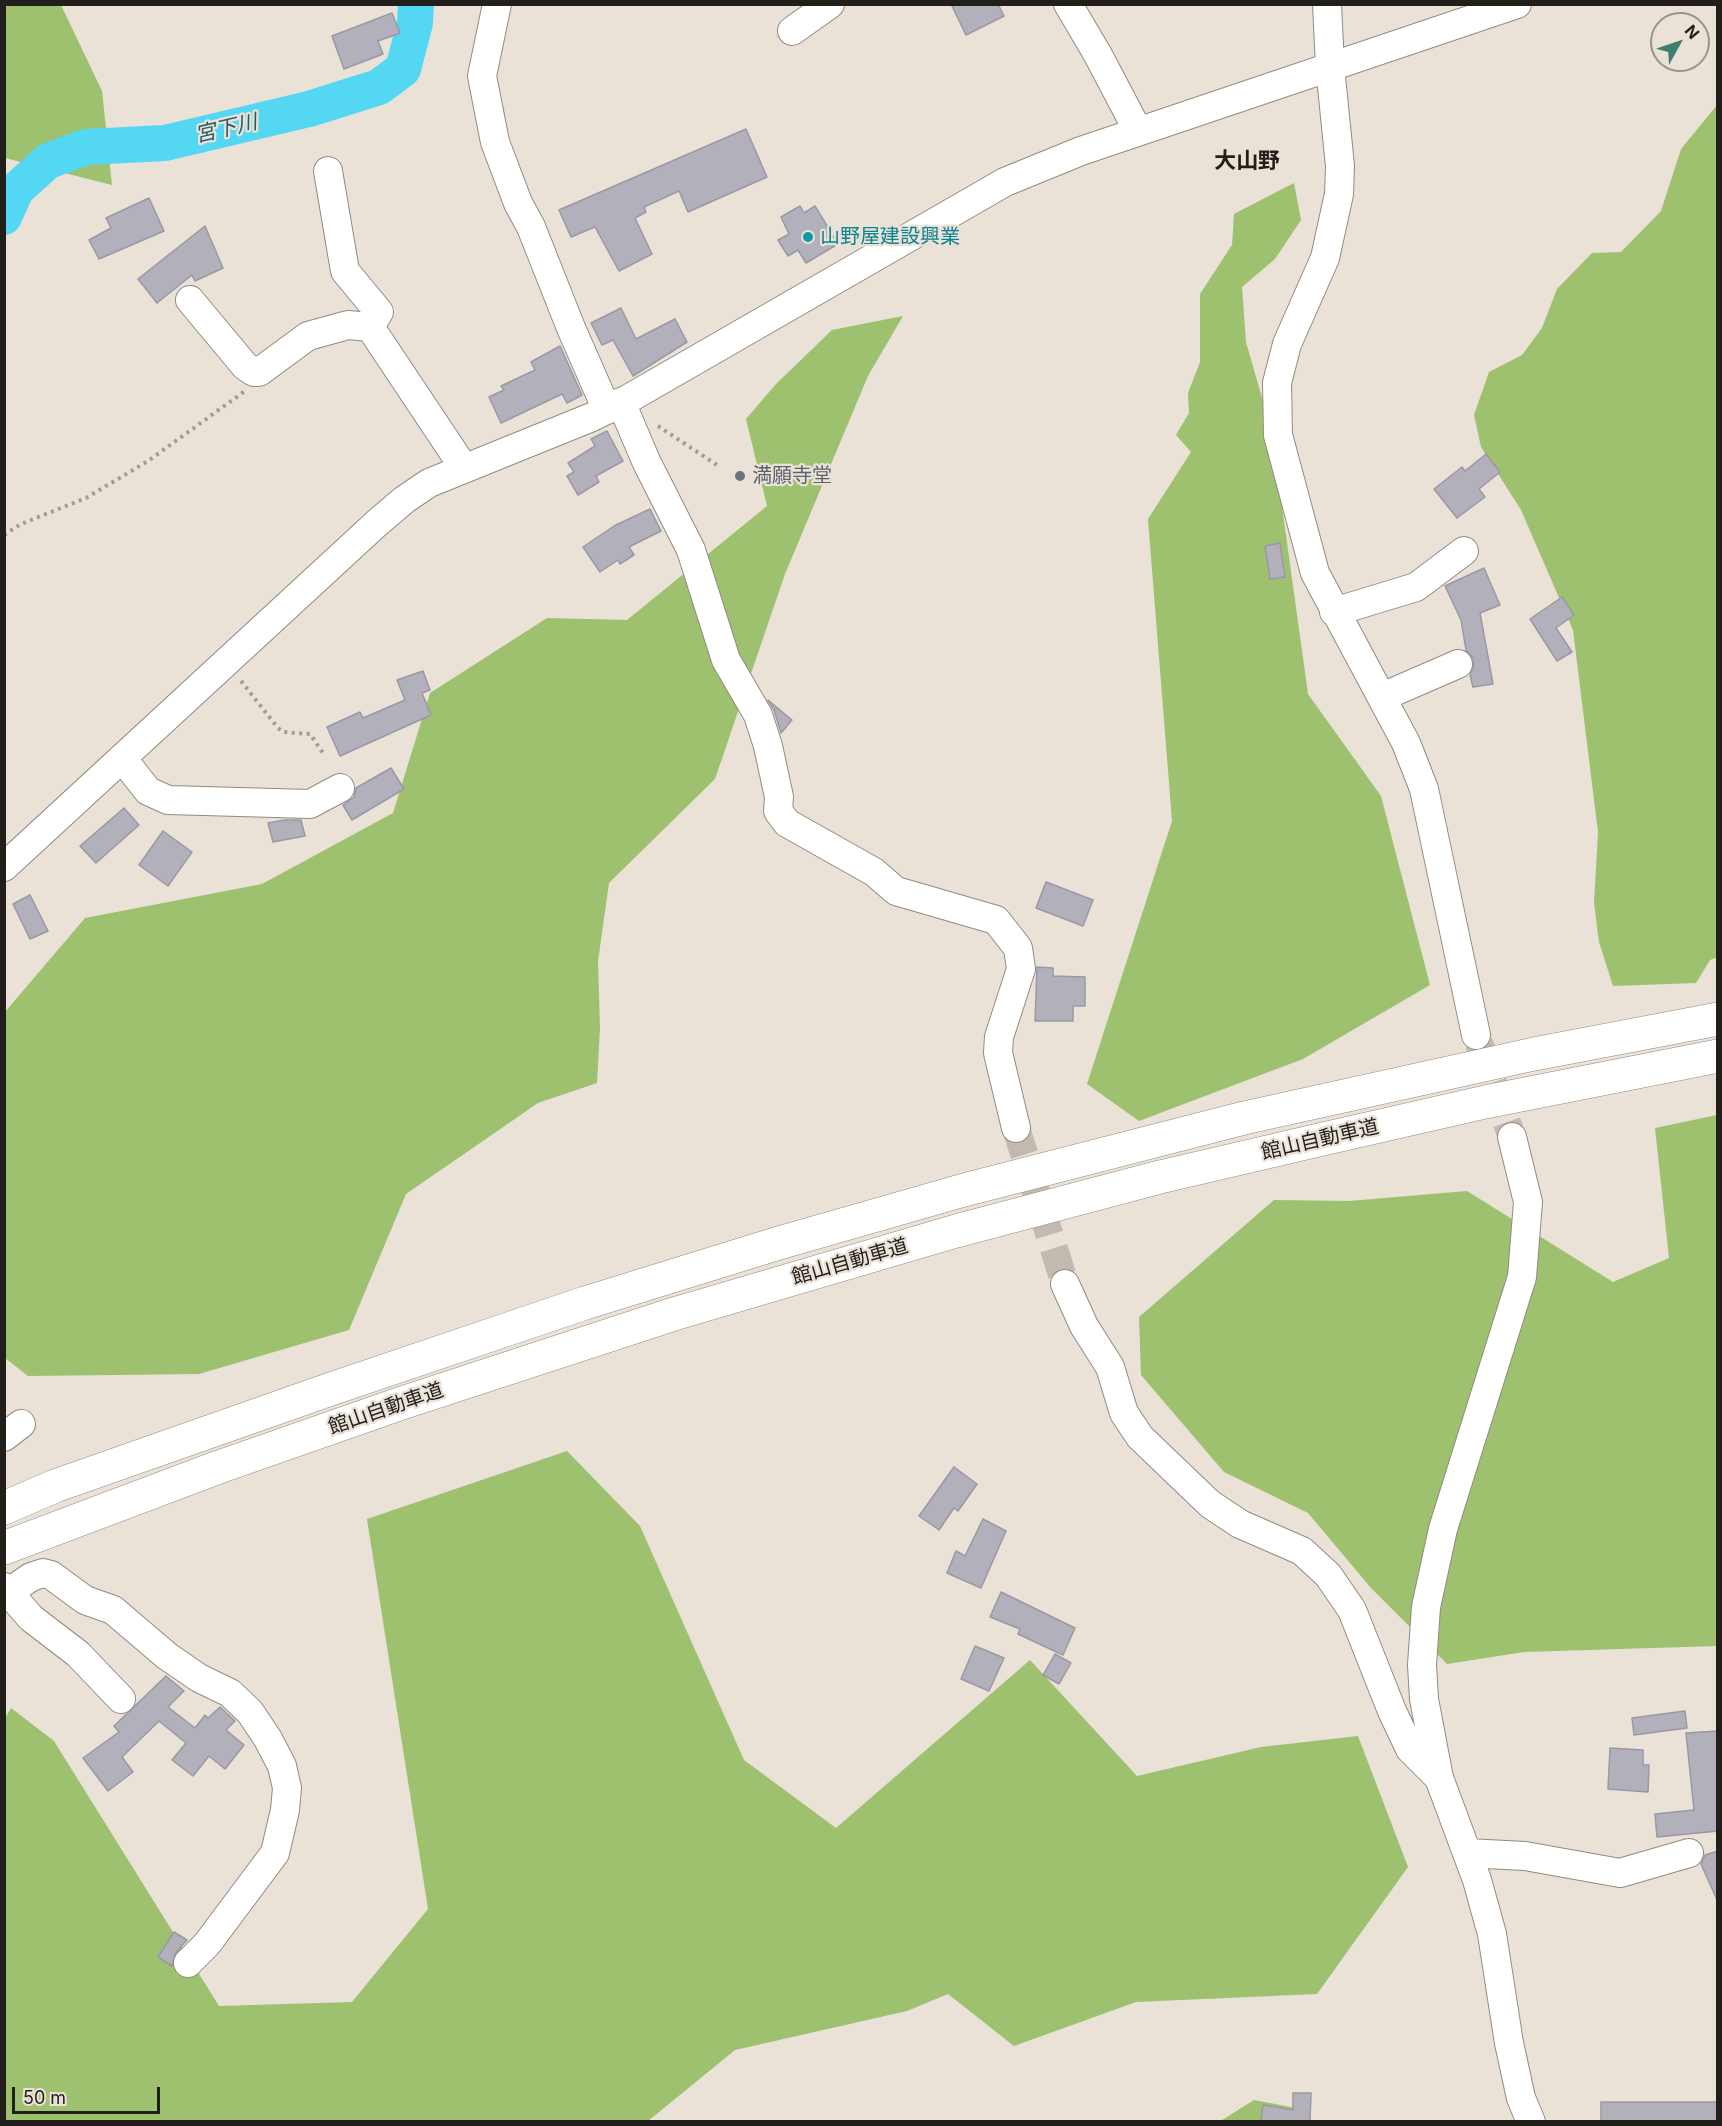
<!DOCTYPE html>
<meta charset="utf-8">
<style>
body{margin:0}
#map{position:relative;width:1722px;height:2126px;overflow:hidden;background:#eae1d7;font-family:Inter,sans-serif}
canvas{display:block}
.frame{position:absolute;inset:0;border:6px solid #221f1b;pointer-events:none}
.north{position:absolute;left:1650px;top:12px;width:60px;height:60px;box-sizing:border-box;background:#eae1d7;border:2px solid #9a938c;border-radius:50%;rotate:50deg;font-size:16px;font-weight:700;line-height:24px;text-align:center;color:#221f1b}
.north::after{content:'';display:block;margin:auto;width:21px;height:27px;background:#3e7f6f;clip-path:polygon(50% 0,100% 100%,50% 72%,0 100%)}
.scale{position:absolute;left:12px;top:2087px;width:148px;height:27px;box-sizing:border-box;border:3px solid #221f1b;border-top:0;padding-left:8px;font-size:18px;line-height:21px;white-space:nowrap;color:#221f1b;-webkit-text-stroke:4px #eae1d7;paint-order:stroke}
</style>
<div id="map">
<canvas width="1722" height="2126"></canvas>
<div class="frame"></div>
<div class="north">N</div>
<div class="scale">50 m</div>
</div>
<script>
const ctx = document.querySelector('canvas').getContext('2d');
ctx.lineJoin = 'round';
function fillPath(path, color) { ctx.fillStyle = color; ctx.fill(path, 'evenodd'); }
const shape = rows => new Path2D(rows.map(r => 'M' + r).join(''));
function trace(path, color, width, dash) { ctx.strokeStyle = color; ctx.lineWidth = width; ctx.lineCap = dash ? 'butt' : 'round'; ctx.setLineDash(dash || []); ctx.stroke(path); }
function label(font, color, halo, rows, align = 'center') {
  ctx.font = font + ' Inter,"Noto Sans JP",sans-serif'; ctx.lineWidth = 4.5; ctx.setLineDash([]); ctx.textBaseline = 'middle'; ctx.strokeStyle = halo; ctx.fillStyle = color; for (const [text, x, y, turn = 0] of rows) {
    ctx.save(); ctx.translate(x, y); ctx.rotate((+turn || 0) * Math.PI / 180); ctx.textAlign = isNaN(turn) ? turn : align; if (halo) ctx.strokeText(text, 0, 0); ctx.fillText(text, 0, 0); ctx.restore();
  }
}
const green = shape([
 [5,4,61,5,102,91,112,185,5,158],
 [1717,105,1718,957,1710,960,1696,983,1613,986,1599,942,1594,903,1598,832,1573,630,1521,510,1481,447,1474,415,1489,372,1522,355,1542,328,1557,289,1592,253,1621,252,1661,211,1681,149],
 [1294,183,1301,220,1275,259,1242,287,1246,342,1267,415,1279,485,1308,694,1381,796,1430,985,1303,1059,1139,1121,1087,1084,1172,821,1148,519,1191,452,1176,435,1189,413,1188,393,1200,362,1200,294,1232,245,1234,214],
 [903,316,868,376,785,574,715,779,609,883,598,961,600,1028,597,1083,538,1103,406,1194,349,1330,199,1374,28,1376,5,1358,5,1012,85,918,262,884,393,813,430,693,547,618,627,620,767,506,746,419,776,384,832,330],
 [1717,1115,1717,1646,1524,1652,1447,1664,1371,1588,1308,1513,1224,1472,1141,1375,1139,1317,1274,1200,1349,1201,1467,1191,1613,1282,1669,1258,1655,1128],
 [567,1451,640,1526,744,1760,836,1828,1030,1660,1137,1776,1261,1747,1358,1736,1408,1867,1317,1994,1136,2002,1014,2046,948,1994,907,2011,735,2050,648,2121,5,2121,4,1720,11,1708,54,1741,219,2006,352,2002,428,1909,367,1519],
 [1254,2100,1296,2108,1303,2121,1219,2122]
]);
const river = shape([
 [4,217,16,190,48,161,86,147,165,143,309,109,379,87,403,69,415,23,416,4]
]);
const building = shape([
 [951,4,998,4,1004,16,966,35,951,4],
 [392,13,400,33,378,41,383,54,344,69,332,36,392,13],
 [746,129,767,177,688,212,679,191,644,207,646,212,635,218,652,254,619,271,595,227,571,237,559,210,746,129],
 [149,198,164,231,99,259,89,240,111,228,106,218,149,198],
 [800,206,804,213,815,206,838,244,806,263,798,250,788,256,778,240,789,234,781,217,800,206],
 [205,226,223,268,195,281,192,275,157,303,138,279,205,226],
 [621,308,636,339,675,319,687,342,633,376,613,340,602,345,591,323,621,308],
 [560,346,582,395,567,403,562,394,501,423,489,397,504,390,501,386,535,370,531,362,560,346],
 [607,431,623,461,596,476,599,482,578,495,567,476,574,472,568,463,595,446,591,439,607,431],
 [1486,454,1500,472,1479,489,1485,497,1457,518,1434,489,1462,467,1465,471,1486,454],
 [650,509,661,531,629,547,634,555,620,564,618,560,600,572,583,547,614,526,650,509],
 [1280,543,1285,577,1270,579,1265,546,1280,543],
 [1484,568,1500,605,1480,613,1493,684,1473,687,1470,675,1474,666,1473,658,1466,650,1461,620,1445,586,1484,568],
 [1562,597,1574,615,1556,628,1572,652,1557,661,1530,619,1562,597],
 [423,671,430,690,422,693,431,715,340,756,327,727,360,712,363,718,405,700,397,680,423,671],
 [768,700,792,720,781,733,774,710,768,700],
 [391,768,404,789,352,820,343,805,354,797,356,788,391,768],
 [124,808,139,825,96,863,80,846,124,808],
 [284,820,301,820,305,836,273,842,268,823,284,820],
 [163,831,192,852,168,886,139,865,163,831],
 [1046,882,1093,900,1083,926,1036,908,1046,882],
 [30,895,48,931,30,939,13,904,30,895],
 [1037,967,1053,968,1053,976,1085,977,1085,1006,1073,1006,1073,1021,1035,1021,1037,967],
 [954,1467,977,1484,958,1511,954,1508,939,1530,919,1516,954,1467],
 [983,1519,1006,1531,981,1588,947,1573,956,1551,965,1556,983,1519],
 [1001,1592,1075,1628,1063,1655,1018,1634,1020,1629,990,1617,1001,1592],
 [975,1646,1004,1658,989,1691,961,1679,975,1646],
 [1055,1654,1071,1663,1059,1684,1043,1675,1055,1654],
 [166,1676,184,1691,168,1707,195,1728,205,1715,208,1718,220,1707,235,1721,226,1730,244,1745,225,1769,209,1756,193,1776,172,1760,186,1743,159,1721,122,1757,133,1772,108,1791,83,1758,119,1732,114,1726,166,1676],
 [1685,1711,1687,1728,1634,1735,1632,1718,1685,1711],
 [1718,1731,1718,1831,1657,1837,1655,1814,1694,1810,1686,1733,1718,1731],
 [1610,1748,1643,1750,1643,1765,1649,1765,1648,1792,1608,1789,1610,1748],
 [1718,1851,1718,1902,1701,1864,1705,1855,1718,1851],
 [174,1932,187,1940,176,1952,172,1966,158,1957,174,1932],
 [1293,2093,1311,2093,1310,2121,1261,2121,1263,2105,1293,2110,1293,2093],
 [1601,2102,1718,2102,1718,2121,1601,2121,1601,2102]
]);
const minorTunnel = shape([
 [1479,1043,1512,1137],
 [1016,1128,1065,1284]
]);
const path = shape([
 [658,426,717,465],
 [4,535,21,524,86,498,148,461,245,391],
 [241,681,278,728,283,732,310,734,323,753]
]);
const minor = shape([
 [497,4,482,76,495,142,518,203,531,227,571,328,607,410],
 [1068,4,1098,55,1138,131],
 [1327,4,1330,67,1340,166,1339,194,1325,258,1287,344,1277,383,1278,435,1315,573,1406,743,1424,789,1476,1035],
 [792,31,830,4],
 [328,171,345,271,379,312,370,327],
 [190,300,245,366,254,372,259,372,308,336,348,325,370,327,464,468],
 [621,402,646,461,691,550,726,660,758,715,768,746,779,797,778,811,787,823,874,872,896,891,996,920,1018,948,1021,969,999,1037,998,1053,1016,1128],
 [1334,612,1416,587,1464,551],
 [1382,697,1458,664],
 [122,758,148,791,168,800,310,804,340,788],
 [4,867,377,523,404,500,429,483,592,417,628,399,1005,182,1081,151,1517,4],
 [1512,1137,1528,1202,1522,1277,1443,1529,1426,1607,1422,1665,1424,1699,1439,1778,1477,1880,1492,1934,1509,2043,1521,2098,1531,2122],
 [1065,1284,1084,1326,1110,1367,1124,1413,1140,1437,1210,1504,1240,1524,1302,1551,1328,1575,1352,1610,1392,1711,1410,1749,1439,1778],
 [4,1437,21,1424],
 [4,1587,31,1618,78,1654,121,1699],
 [9,1592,31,1577,43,1573,51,1575,85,1600,113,1610,167,1656,199,1678,230,1693,250,1712,268,1739,282,1766,287,1788,285,1810,275,1853,207,1944,188,1963],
 [1467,1853,1525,1856,1620,1873,1689,1853]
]);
const highway = shape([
 [4,1508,55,1486,328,1390,585,1303,779,1243,964,1190,1244,1118,1534,1054,1718,1019],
 [4,1548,219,1467,402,1403,674,1314,956,1231,1160,1177,1323,1139,1485,1102,1718,1056]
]);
const markers = [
 [808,237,6,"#0f9aa8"],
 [740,476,6,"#6b7280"]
];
const cultureNames = [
 ["山野屋建設興業",820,237]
];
const worshipNames = [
 ["満願寺堂",752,476]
];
const streetNames = [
 ["館山自動車道",1320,1140,-13],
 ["館山自動車道",850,1262,-16],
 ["館山自動車道",386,1409,-19]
];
const waterNames = [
 ["宮下川",226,129,-13]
];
const quarterNames = [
 ["大山野",1247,161]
];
fillPath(green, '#9dc16f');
trace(river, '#53d7f3', 36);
fillPath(building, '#b2b0bb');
trace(building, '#9a98a4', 1.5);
trace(minorTunnel, '#c2bab1', 28, [28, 14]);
trace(minor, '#938a82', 30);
trace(highway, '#938a82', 34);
trace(path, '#a29c94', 4, [3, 4.5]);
trace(minor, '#fff', 28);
trace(highway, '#fff', 33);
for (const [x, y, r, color] of markers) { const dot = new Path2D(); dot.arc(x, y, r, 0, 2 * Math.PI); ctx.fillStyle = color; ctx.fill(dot); trace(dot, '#eae1d7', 2); }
label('20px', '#0d838f', '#eae1d7', cultureNames, 'left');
label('20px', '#5b616d', '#eae1d7', worshipNames, 'left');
label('20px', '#221f1b', '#eae1d7', streetNames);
label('italic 21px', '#255b67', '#eae1d7', waterNames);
label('bold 22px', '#221f1b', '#eae1d7', quarterNames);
</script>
